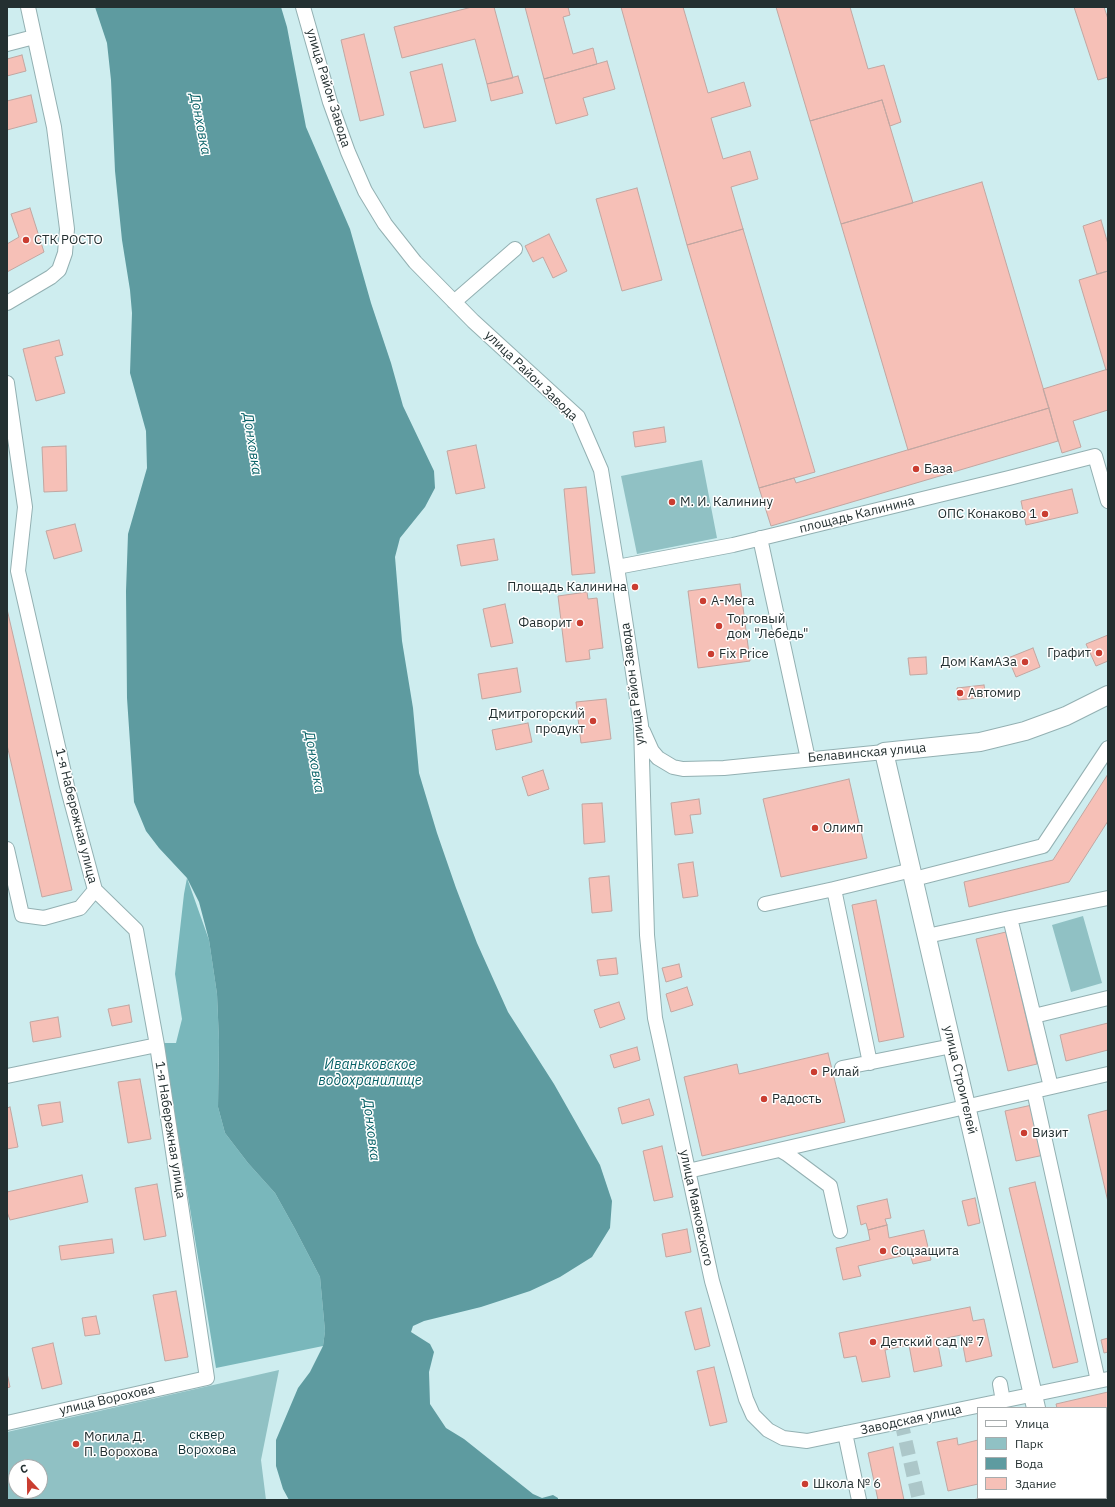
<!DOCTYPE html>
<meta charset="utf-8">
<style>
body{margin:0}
#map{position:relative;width:1115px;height:1507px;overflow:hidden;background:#ceedef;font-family:"IBM Plex Sans",sans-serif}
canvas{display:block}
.frame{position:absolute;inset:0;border:8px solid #243031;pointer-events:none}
.legend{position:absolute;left:977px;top:1407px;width:130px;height:92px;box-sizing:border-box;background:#fff;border:1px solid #a7acad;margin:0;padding:5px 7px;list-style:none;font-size:12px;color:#243031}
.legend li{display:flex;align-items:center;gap:8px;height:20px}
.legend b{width:20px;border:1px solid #a7acad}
.north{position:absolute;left:8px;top:1459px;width:40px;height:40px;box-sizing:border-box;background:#fff;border:1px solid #a7acad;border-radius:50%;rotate:338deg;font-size:11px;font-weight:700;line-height:16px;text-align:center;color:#243031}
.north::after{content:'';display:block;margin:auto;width:14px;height:18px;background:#ca3d31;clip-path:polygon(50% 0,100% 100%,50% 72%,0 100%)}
</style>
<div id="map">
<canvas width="1115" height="1507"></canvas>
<div class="frame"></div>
<ul class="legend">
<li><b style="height:5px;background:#fff"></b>Улица</li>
<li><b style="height:11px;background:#90c1c4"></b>Парк</li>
<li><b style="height:11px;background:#5e9ba0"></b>Вода</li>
<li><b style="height:11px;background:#f6c0b7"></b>Здание</li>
</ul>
<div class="north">С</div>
</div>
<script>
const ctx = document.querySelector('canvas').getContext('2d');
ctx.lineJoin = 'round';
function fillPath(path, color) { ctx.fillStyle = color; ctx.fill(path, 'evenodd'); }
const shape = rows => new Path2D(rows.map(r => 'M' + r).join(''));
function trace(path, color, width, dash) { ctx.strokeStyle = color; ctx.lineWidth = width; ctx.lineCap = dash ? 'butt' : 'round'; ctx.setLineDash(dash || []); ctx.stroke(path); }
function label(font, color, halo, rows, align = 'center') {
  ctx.font = font + ' "IBM Plex Sans",sans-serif'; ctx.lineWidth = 3; ctx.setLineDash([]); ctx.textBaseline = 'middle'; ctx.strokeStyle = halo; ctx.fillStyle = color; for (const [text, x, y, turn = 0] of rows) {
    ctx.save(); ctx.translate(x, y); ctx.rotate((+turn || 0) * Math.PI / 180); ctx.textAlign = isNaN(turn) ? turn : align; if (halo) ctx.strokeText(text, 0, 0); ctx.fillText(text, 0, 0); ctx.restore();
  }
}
const green = shape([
 [702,460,717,538,637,554,621,476],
 [1083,916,1102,983,1071,992,1052,925],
 [279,1370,261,1460,266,1500,7,1500,7,1432],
 [16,1467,40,1467,40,1491,16,1491]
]);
const forest = shape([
 [187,878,209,940,217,994,219,1041,218,1107,225,1133,248,1163,275,1193,295,1229,320,1277,325,1331,323,1346,216,1368,163,1043,176,1043,182,1019,175,974,184,894]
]);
const water = shape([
 [95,7,281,7,287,27,306,127,350,229,371,303,391,363,403,406,434,471,435,488,425,507,400,538,395,557,402,641,413,708,419,773,437,833,456,888,477,943,508,1012,554,1084,600,1165,612,1201,610,1228,592,1257,560,1277,530,1291,481,1307,424,1321,413,1326,411,1332,430,1344,434,1352,429,1372,430,1404,446,1428,464,1439,533,1494,542,1498,553,1495,558,1498,558,1500,289,1500,283,1489,276,1466,276,1440,298,1388,310,1372,323,1346,325,1331,320,1277,295,1229,275,1193,248,1163,225,1133,218,1107,219,1041,217,994,209,940,199,902,187,878,159,848,146,831,134,802,127,698,126,591,128,534,147,468,146,431,130,373,132,313,130,290,122,240,115,171,111,80,107,43]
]);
const building = shape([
 [472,7,494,7,513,78,487,84,475,39,402,58,394,27,472,7],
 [525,7,568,7,570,15,563,17,573,54,593,48,597,64,544,79,525,7],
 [621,7,683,7,708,93,744,82,751,106,711,118,723,159,750,151,758,179,731,187,743,229,687,245,621,7],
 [776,7,850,7,868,69,884,65,901,122,890,126,882,100,810,121,776,7],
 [1074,7,1104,7,1108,19,1108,77,1098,80,1074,7],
 [364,34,384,115,360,121,341,40,364,34],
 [22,55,26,71,7,76,7,59,22,55],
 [607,61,615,89,583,98,588,115,556,124,544,79,607,61],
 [442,64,456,121,424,128,410,72,442,64],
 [518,76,523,93,491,101,487,84,518,76],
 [31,95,37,122,7,130,7,101,31,95],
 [882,100,913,203,841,224,810,121,882,100],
 [982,182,1049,408,908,450,841,224,982,182],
 [637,188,662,280,622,291,596,199,637,188],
 [30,208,44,252,7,272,7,244,19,237,11,214,30,208],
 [1101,220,1108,244,1108,271,1097,274,1083,226,1101,220],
 [743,229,815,472,759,488,687,245,743,229],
 [549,234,567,271,553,278,543,257,533,262,525,246,549,234],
 [1108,271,1108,369,1106,370,1079,280,1108,271],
 [59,340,63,355,55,357,65,393,36,401,23,349,59,340],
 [1108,369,1108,410,1073,421,1081,447,1062,453,1043,389,1108,369],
 [1049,408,1058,441,771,526,759,488,794,478,796,483,1049,408],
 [664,427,666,442,635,447,633,432,664,427],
 [476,445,485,488,456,494,447,451,476,445],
 [66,446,67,491,44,492,42,447,66,446],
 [586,487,595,573,572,575,564,489,586,487],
 [1072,489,1078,513,1026,525,1021,501,1072,489],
 [75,524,82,551,54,559,46,531,75,524],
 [494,539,498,560,461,566,457,545,494,539],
 [740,584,750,661,698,668,688,591,740,584],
 [587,592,588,599,597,598,603,648,589,650,590,659,566,662,558,596,587,592],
 [505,604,513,643,491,647,483,609,505,604],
 [7,609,72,890,42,897,7,745,7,609],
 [1108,635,1108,661,1096,666,1086,644,1108,635],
 [1033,648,1040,667,1016,677,1008,658,1033,648],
 [926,657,927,674,910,675,908,658,926,657],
 [517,668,521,692,482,699,478,674,517,668],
 [984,685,986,697,958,700,957,688,984,685],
 [606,699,611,739,581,743,576,702,606,699],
 [528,723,532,742,496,750,492,730,528,723],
 [543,770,549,789,528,796,522,777,543,770],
 [1108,774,1108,821,1069,882,969,907,964,882,1053,860,1108,774],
 [849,779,867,858,781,877,763,799,849,779],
 [699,799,701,814,690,815,693,833,675,835,671,803,699,799],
 [602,803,605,842,584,844,582,804,602,803],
 [693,862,698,896,683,898,678,864,693,862],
 [609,876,612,911,592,913,589,878,609,876],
 [876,900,904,1037,879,1042,852,905,876,900],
 [1006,932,1037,1064,1008,1071,976,939,1006,932],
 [616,958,618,974,600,976,597,960,616,958],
 [679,964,682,977,666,982,662,968,679,964],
 [687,987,693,1005,671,1012,666,994,687,987],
 [619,1002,625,1019,600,1028,594,1010,619,1002],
 [129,1005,132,1022,112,1026,108,1009,129,1005],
 [58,1017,61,1037,33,1042,30,1022,58,1017],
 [1108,1023,1108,1050,1066,1061,1060,1035,1108,1023],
 [637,1047,640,1060,614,1068,610,1055,637,1047],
 [828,1053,845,1122,702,1156,684,1077,737,1064,739,1074,828,1053],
 [140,1079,151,1139,128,1143,118,1082,140,1079],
 [649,1099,654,1115,622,1124,618,1108,649,1099],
 [60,1102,63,1122,42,1126,38,1105,60,1102],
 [1032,1105,1044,1155,1016,1161,1005,1111,1032,1105],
 [10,1107,18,1147,7,1149,7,1108,10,1107],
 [1108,1110,1108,1202,1088,1115,1108,1110],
 [662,1146,673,1197,654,1201,643,1151,662,1146],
 [82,1175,88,1202,10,1220,7,1212,7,1192,82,1175],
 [1035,1182,1078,1362,1053,1368,1009,1188,1035,1182],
 [157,1184,166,1236,144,1240,135,1188,157,1184],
 [975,1198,980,1223,968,1226,962,1201,975,1198],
 [887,1199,891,1218,885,1219,887,1225,868,1230,866,1223,861,1225,857,1206,887,1199],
 [887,1225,889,1238,924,1230,931,1260,913,1264,910,1254,858,1266,861,1276,843,1280,836,1248,870,1240,868,1230,887,1225],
 [687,1229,691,1252,666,1257,662,1234,687,1229],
 [112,1239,114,1253,61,1260,59,1246,112,1239],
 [176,1291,188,1357,165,1361,153,1295,176,1291],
 [970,1307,973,1321,984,1319,992,1356,966,1362,961,1335,937,1340,942,1366,914,1372,909,1345,885,1350,890,1377,862,1382,856,1356,844,1358,839,1333,970,1307],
 [701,1308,710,1346,695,1350,685,1312,701,1308],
 [96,1316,100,1334,85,1336,82,1318,96,1316],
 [1108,1338,1108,1352,1104,1353,1101,1340,1108,1338],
 [53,1343,62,1384,42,1389,32,1348,53,1343],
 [714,1367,727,1422,710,1426,697,1371,714,1367],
 [7,1373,10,1387,7,1388,7,1373],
 [1108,1392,1108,1448,1106,1448,1106,1408,1057,1408,1056,1404,1108,1392],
 [957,1438,958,1445,978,1440,978,1484,948,1491,937,1442,957,1438],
 [893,1447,904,1500,878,1500,868,1453,893,1447],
 [1106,1490,1108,1500,1082,1500,1081,1498,1106,1498,1106,1490],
 [980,1498,999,1498,1000,1500,973,1500,980,1498]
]);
const minorTunnel = shape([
 [901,1421,919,1500]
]);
const minor = shape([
 [303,7,330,102,348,152,365,191,385,224,415,262,473,321,578,417,601,470,617,567,641,725,647,935,655,1018,712,1281,746,1399,753,1415,768,1430,783,1438,807,1441,1108,1379],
 [7,44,34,37],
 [454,302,515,249],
 [7,303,51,277,59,270,65,253,67,229,54,127,28,7],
 [7,383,25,507,18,571,67,786,95,890,136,930,157,1045,207,1378,7,1423],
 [760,538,808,759],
 [617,567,733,545,1009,478,1095,456,1108,501],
 [643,731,652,751,658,758,673,767,683,769,724,768,884,752],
 [7,849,22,915,44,918,80,908,95,890],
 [914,879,1043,846,1108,748],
 [765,904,834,889],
 [1010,918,1108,898],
 [927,936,1010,918,1051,1087],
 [1034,1016,1108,998],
 [870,1063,834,889,912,870],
 [842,1068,952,1046],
 [7,1076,157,1045],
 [1034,1091,1098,1381],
 [780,1150,787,1154,830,1186,840,1231],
 [688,1171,1108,1074],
 [1000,1384,1003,1401],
 [845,1433,859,1500],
 [1106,1469,1108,1477]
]);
const major = shape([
 [1036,1408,884,752,980,742,1025,731,1066,716,1108,695],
 [1056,1498,1056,1500]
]);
const markers = [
 [26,240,4,"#ca3d31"],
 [916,469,4,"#ca3d31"],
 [672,502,4,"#ca3d31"],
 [1045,514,4,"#ca3d31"],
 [635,587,4,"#ca3d31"],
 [703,601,4,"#ca3d31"],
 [580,623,4,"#ca3d31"],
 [719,626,4,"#ca3d31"],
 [1099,653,4,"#ca3d31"],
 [711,654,4,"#ca3d31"],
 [1025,662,4,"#ca3d31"],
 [960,693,4,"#ca3d31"],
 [593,721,4,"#ca3d31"],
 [815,828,4,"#ca3d31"],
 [814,1072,4,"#ca3d31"],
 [764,1099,4,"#ca3d31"],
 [1024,1133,4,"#ca3d31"],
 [883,1251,4,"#ca3d31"],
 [873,1342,4,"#ca3d31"],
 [76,1444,4,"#ca3d31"],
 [805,1484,4,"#ca3d31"]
];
const streetNames = [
 ["улица Район Завода",328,88,73],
 ["улица Район Завода",531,376,44],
 ["площадь Калинина",857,515,-14],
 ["улица Район Завода",633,684,-97],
 ["Белавинская улица",867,753,-5],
 ["1-я Набережная улица",76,816,76],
 ["улица Строителей",960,1080,77],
 ["1-я Набережная улица",170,1130,81],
 ["улица Маяковского",696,1208,78],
 ["улица Ворохова",107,1400,-13],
 ["Заводская улица",911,1420,-12]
];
const poiNames = [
 ["СТК РОСТО",34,240],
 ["База",924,469],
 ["М. И. Калинину",680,502],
 ["ОПС Конаково 1",1037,514,"right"],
 ["Площадь Калинина",627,587,"right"],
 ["А-Мега",711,601],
 ["Торговый",727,619],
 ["дом \"Лебедь\"",727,634],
 ["Фаворит",572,623,"right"],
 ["Графит",1091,653,"right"],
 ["Fix Price",719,654],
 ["Дом КамАЗа",1017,662,"right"],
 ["Автомир",968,693],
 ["Дмитрогорский",585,714,"right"],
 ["продукт",585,729,"right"],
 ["Олимп",823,828],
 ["Рилай",822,1072],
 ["Радость",772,1099],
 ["Визит",1032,1133],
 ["Соцзащита",891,1251],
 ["Детский сад № 7",881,1342],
 ["Могила Д.",84,1437],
 ["П. Ворохова",84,1452],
 ["Школа № 6",813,1484]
];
const parkNames = [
 ["сквер",207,1435],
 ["Ворохова",207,1450]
];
const waterNames = [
 ["Донховка",200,124,79],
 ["Донховка",252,444,81],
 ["Донховка",314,762,80],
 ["Иваньковское",370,1065],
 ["водохранилище",370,1081],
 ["Донховка",371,1130,83]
];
fillPath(green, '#90c1c4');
fillPath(forest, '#79b7bb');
fillPath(water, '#5e9ba0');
fillPath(building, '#f6c0b7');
trace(building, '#c1a6a1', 1);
trace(minorTunnel, '#acc7c9', 14, [14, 7]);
trace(minor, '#93b0b2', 16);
trace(major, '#93b0b2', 20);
trace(minor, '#fff', 14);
trace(major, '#fff', 18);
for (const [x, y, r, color] of markers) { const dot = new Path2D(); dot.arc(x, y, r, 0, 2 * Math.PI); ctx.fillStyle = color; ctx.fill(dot); trace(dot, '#fff', 1.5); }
label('13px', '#243031', '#fff', streetNames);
label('13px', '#243031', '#fff', poiNames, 'left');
label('13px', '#103033', '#fff', parkNames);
label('italic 14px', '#086267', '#fff', waterNames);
</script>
